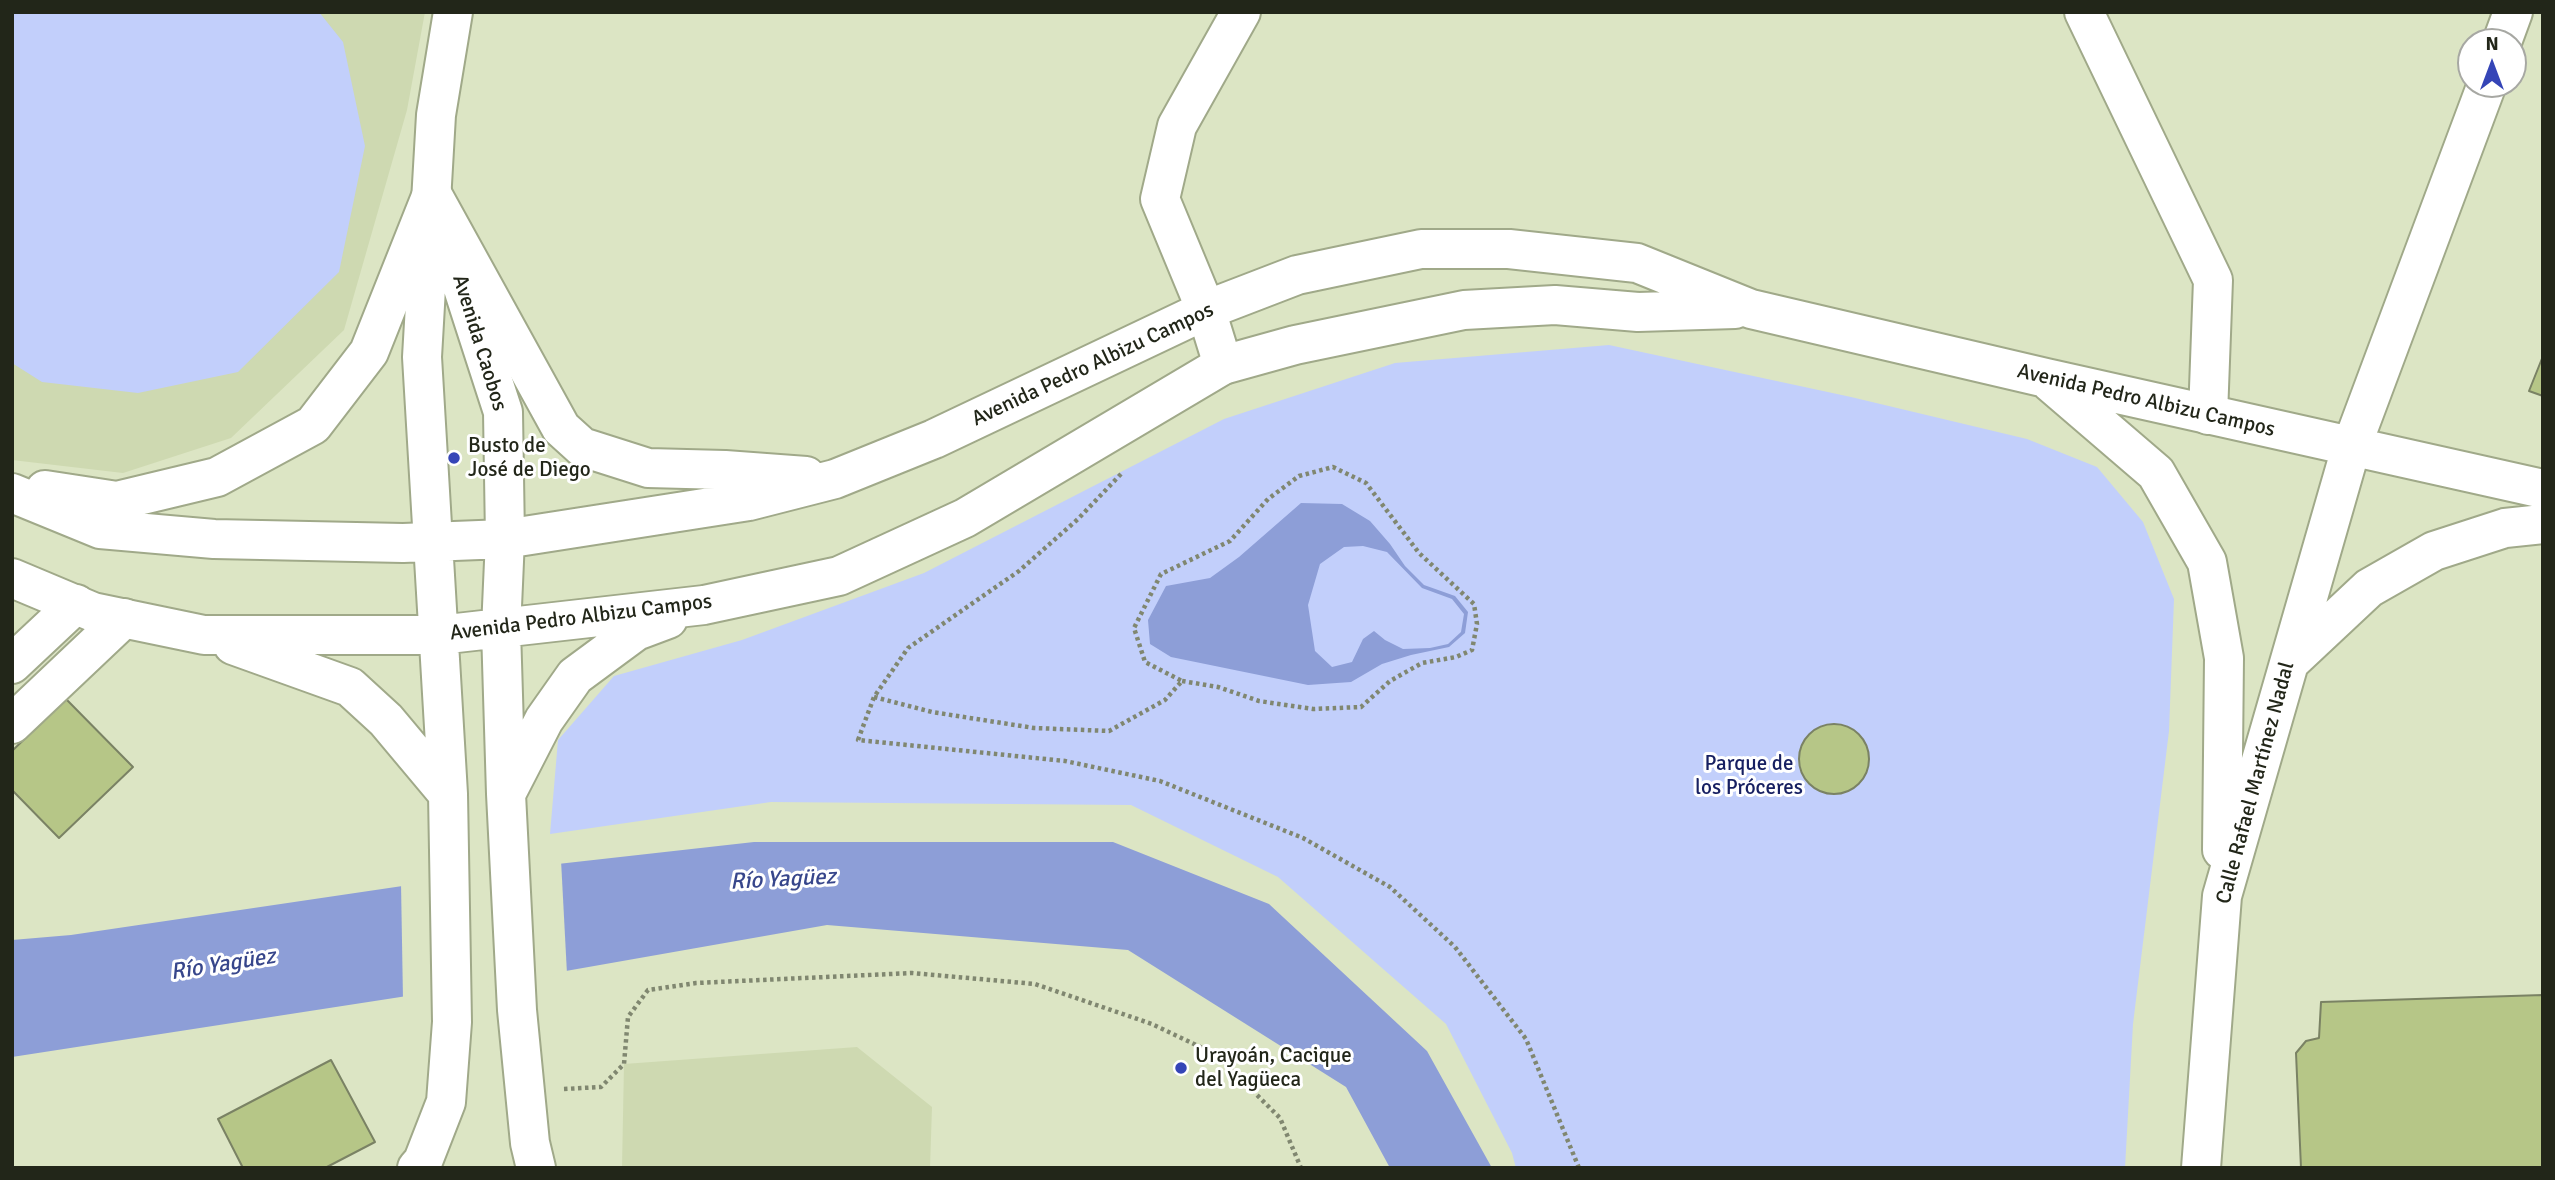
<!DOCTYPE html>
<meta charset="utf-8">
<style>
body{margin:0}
#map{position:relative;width:2555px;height:1180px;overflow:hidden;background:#dce5c4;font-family:Signika,sans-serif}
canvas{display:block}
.frame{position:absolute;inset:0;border:14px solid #222619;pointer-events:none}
.north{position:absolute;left:2457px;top:28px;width:70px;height:70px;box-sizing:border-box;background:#fff;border:2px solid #a7a8a3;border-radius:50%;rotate:0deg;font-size:19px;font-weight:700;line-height:28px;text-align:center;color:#222619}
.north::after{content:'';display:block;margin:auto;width:24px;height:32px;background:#3545b7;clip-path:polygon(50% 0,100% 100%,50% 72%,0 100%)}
</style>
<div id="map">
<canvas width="2555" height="1180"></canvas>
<div class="frame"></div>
<div class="north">N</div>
</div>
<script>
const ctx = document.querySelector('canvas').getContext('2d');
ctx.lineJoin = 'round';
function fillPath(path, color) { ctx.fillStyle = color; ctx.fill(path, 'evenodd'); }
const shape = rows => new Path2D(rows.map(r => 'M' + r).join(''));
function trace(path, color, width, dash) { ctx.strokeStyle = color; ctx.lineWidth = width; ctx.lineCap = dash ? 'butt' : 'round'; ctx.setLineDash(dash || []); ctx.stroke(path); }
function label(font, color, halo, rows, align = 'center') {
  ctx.font = font + ' Signika,sans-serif'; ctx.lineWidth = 6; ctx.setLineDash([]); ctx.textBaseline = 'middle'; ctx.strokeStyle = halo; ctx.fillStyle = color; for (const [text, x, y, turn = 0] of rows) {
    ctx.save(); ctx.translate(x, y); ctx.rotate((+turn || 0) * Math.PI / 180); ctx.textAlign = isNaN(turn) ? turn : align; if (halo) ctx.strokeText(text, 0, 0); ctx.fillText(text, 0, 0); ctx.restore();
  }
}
const built = shape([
 [12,12,425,12,407,110,344,330,231,438,123,473,12,460],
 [857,1047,932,1107,930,1168,622,1168,624,1064]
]);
const green = shape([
 [12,12,319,12,343,42,365,146,339,272,238,372,138,393,42,382,12,363],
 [1609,345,1851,397,2027,439,2097,467,2143,522,2174,599,2169,731,2133,1024,2125,1168,1516,1168,1512,1153,1446,1024,1278,877,1131,805,771,802,550,834,558,740,614,676,742,640,924,573,1224,419,1395,363]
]);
const water = shape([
 [1301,503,1342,504,1370,521,1390,544,1405,566,1424,585,1455,596,1468,612,1465,633,1449,647,1411,655,1382,664,1351,682,1308,685,1171,657,1150,644,1148,620,1166,586,1210,578,1239,557],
 [1363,546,1387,552,1422,588,1452,599,1464,614,1461,632,1448,644,1430,648,1403,649,1385,640,1374,631,1363,639,1352,662,1332,667,1315,651,1308,605,1320,564,1344,547],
 [754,842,1113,842,1269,904,1427,1051,1492,1168,1390,1168,1346,1087,1128,950,827,925,543,975,12,1057,12,940,71,935,531,867]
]);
const pier = shape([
 [561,860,567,974,403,1000,401,883]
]);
const building = shape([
 [2543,356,2543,396,2529,391,2543,356],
 [66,699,133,767,59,838,12,790,12,751,66,699],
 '1799 759a35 35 0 1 1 70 0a35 35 0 1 1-70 0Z',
 [2543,995,2543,1168,2301,1168,2296,1053,2306,1041,2319,1038,2321,1002,2543,995],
 [331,1060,375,1142,325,1168,243,1168,218,1119,331,1060]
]);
const path = shape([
 [1121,474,1078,519,1019,571,908,648,874,697,858,740,1065,761,1160,781,1303,838,1390,887,1455,947,1526,1039,1579,1168],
 [874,697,932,712,1034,728,1109,731,1165,700,1182,681,1145,662,1134,628,1161,574,1230,541,1268,499,1299,476,1333,467,1366,483,1419,553,1474,604,1477,624,1472,650,1456,657,1422,663,1390,681,1361,707,1313,709,1259,701,1218,687,1182,681],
 [564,1089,601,1087,624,1064,628,1017,648,990,696,983,912,973,1035,984,1152,1024,1217,1055,1280,1118,1301,1168]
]);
const minor = shape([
 [2084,12,2213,280,2208,415],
 [448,242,503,412,505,539],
 [1223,365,1206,310,1160,199,1177,126,1241,12],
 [433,542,422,357,436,115,453,12],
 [12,664,76,604],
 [12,724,124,618]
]);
const major = shape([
 [2502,42,2513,12],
 [432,194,561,428,582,447,648,468,725,470,806,476],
 [2050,382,2156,473,2207,562,2224,658,2222,850],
 [45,490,117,501,217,477,313,425,369,352,432,194],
 [12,493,100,529,214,539,403,543,505,539,749,501,835,479,934,439,1206,310,1297,275,1421,249,1509,249,1637,263,1751,309,2046,378,2543,489],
 [505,539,501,629,506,794,517,1010,530,1143,536,1168],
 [12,578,93,612,204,635,439,635,704,605,839,576,965,518,1223,365,1295,345,1464,310,1555,305,1638,312,1735,309],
 [233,645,350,687,386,720,448,794],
 [2290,662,2369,588,2434,551,2505,528,2543,524],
 [507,792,544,720,575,676,636,631,668,619],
 [417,1168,423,1161,446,1102,452,1022,448,794,433,542],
 [2201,1168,2222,896,2351,448,2487,84]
]);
const markers = [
 [454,458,7,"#3545b7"],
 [1181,1068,7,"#3545b7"]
];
const streetNames = [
 ["Avenida Caobos",479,343,73],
 ["Avenida Pedro Albizu Campos",1093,365,-25],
 ["Avenida Pedro Albizu Campos",2146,401,13],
 ["Avenida Pedro Albizu Campos",581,618,-7],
 ["Calle Rafael Martínez Nadal",2256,783,-75]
];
const poiNames = [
 ["Busto de",468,446],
 ["José de Diego",468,470],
 ["Urayoán, Cacique",1195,1056],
 ["del Yagüeca",1195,1080]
];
const parkNames = [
 ["Parque de",1749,764],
 ["los Próceres",1749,788]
];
const waterNames = [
 ["Río Yagüez",783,880,-3],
 ["Río Yagüez",223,965,-9]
];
fillPath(built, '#ced9b1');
fillPath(green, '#c2cffb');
fillPath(water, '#8d9ed7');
fillPath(pier, '#dce5c4');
fillPath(building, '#b6c687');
trace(building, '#7a8264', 2);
trace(minor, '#a0a989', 42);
trace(major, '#a0a989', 42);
trace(path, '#808770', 4.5, [3.5, 3.5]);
trace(minor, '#fff', 38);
trace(major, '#fff', 38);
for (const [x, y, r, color] of markers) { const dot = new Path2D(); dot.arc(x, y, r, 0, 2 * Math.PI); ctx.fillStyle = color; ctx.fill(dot); trace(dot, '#fff', 2.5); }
label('21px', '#222619', '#fff', streetNames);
label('21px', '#222619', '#fff', poiNames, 'left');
label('21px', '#172062', '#fff', parkNames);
label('italic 23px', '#37468b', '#fff', waterNames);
</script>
